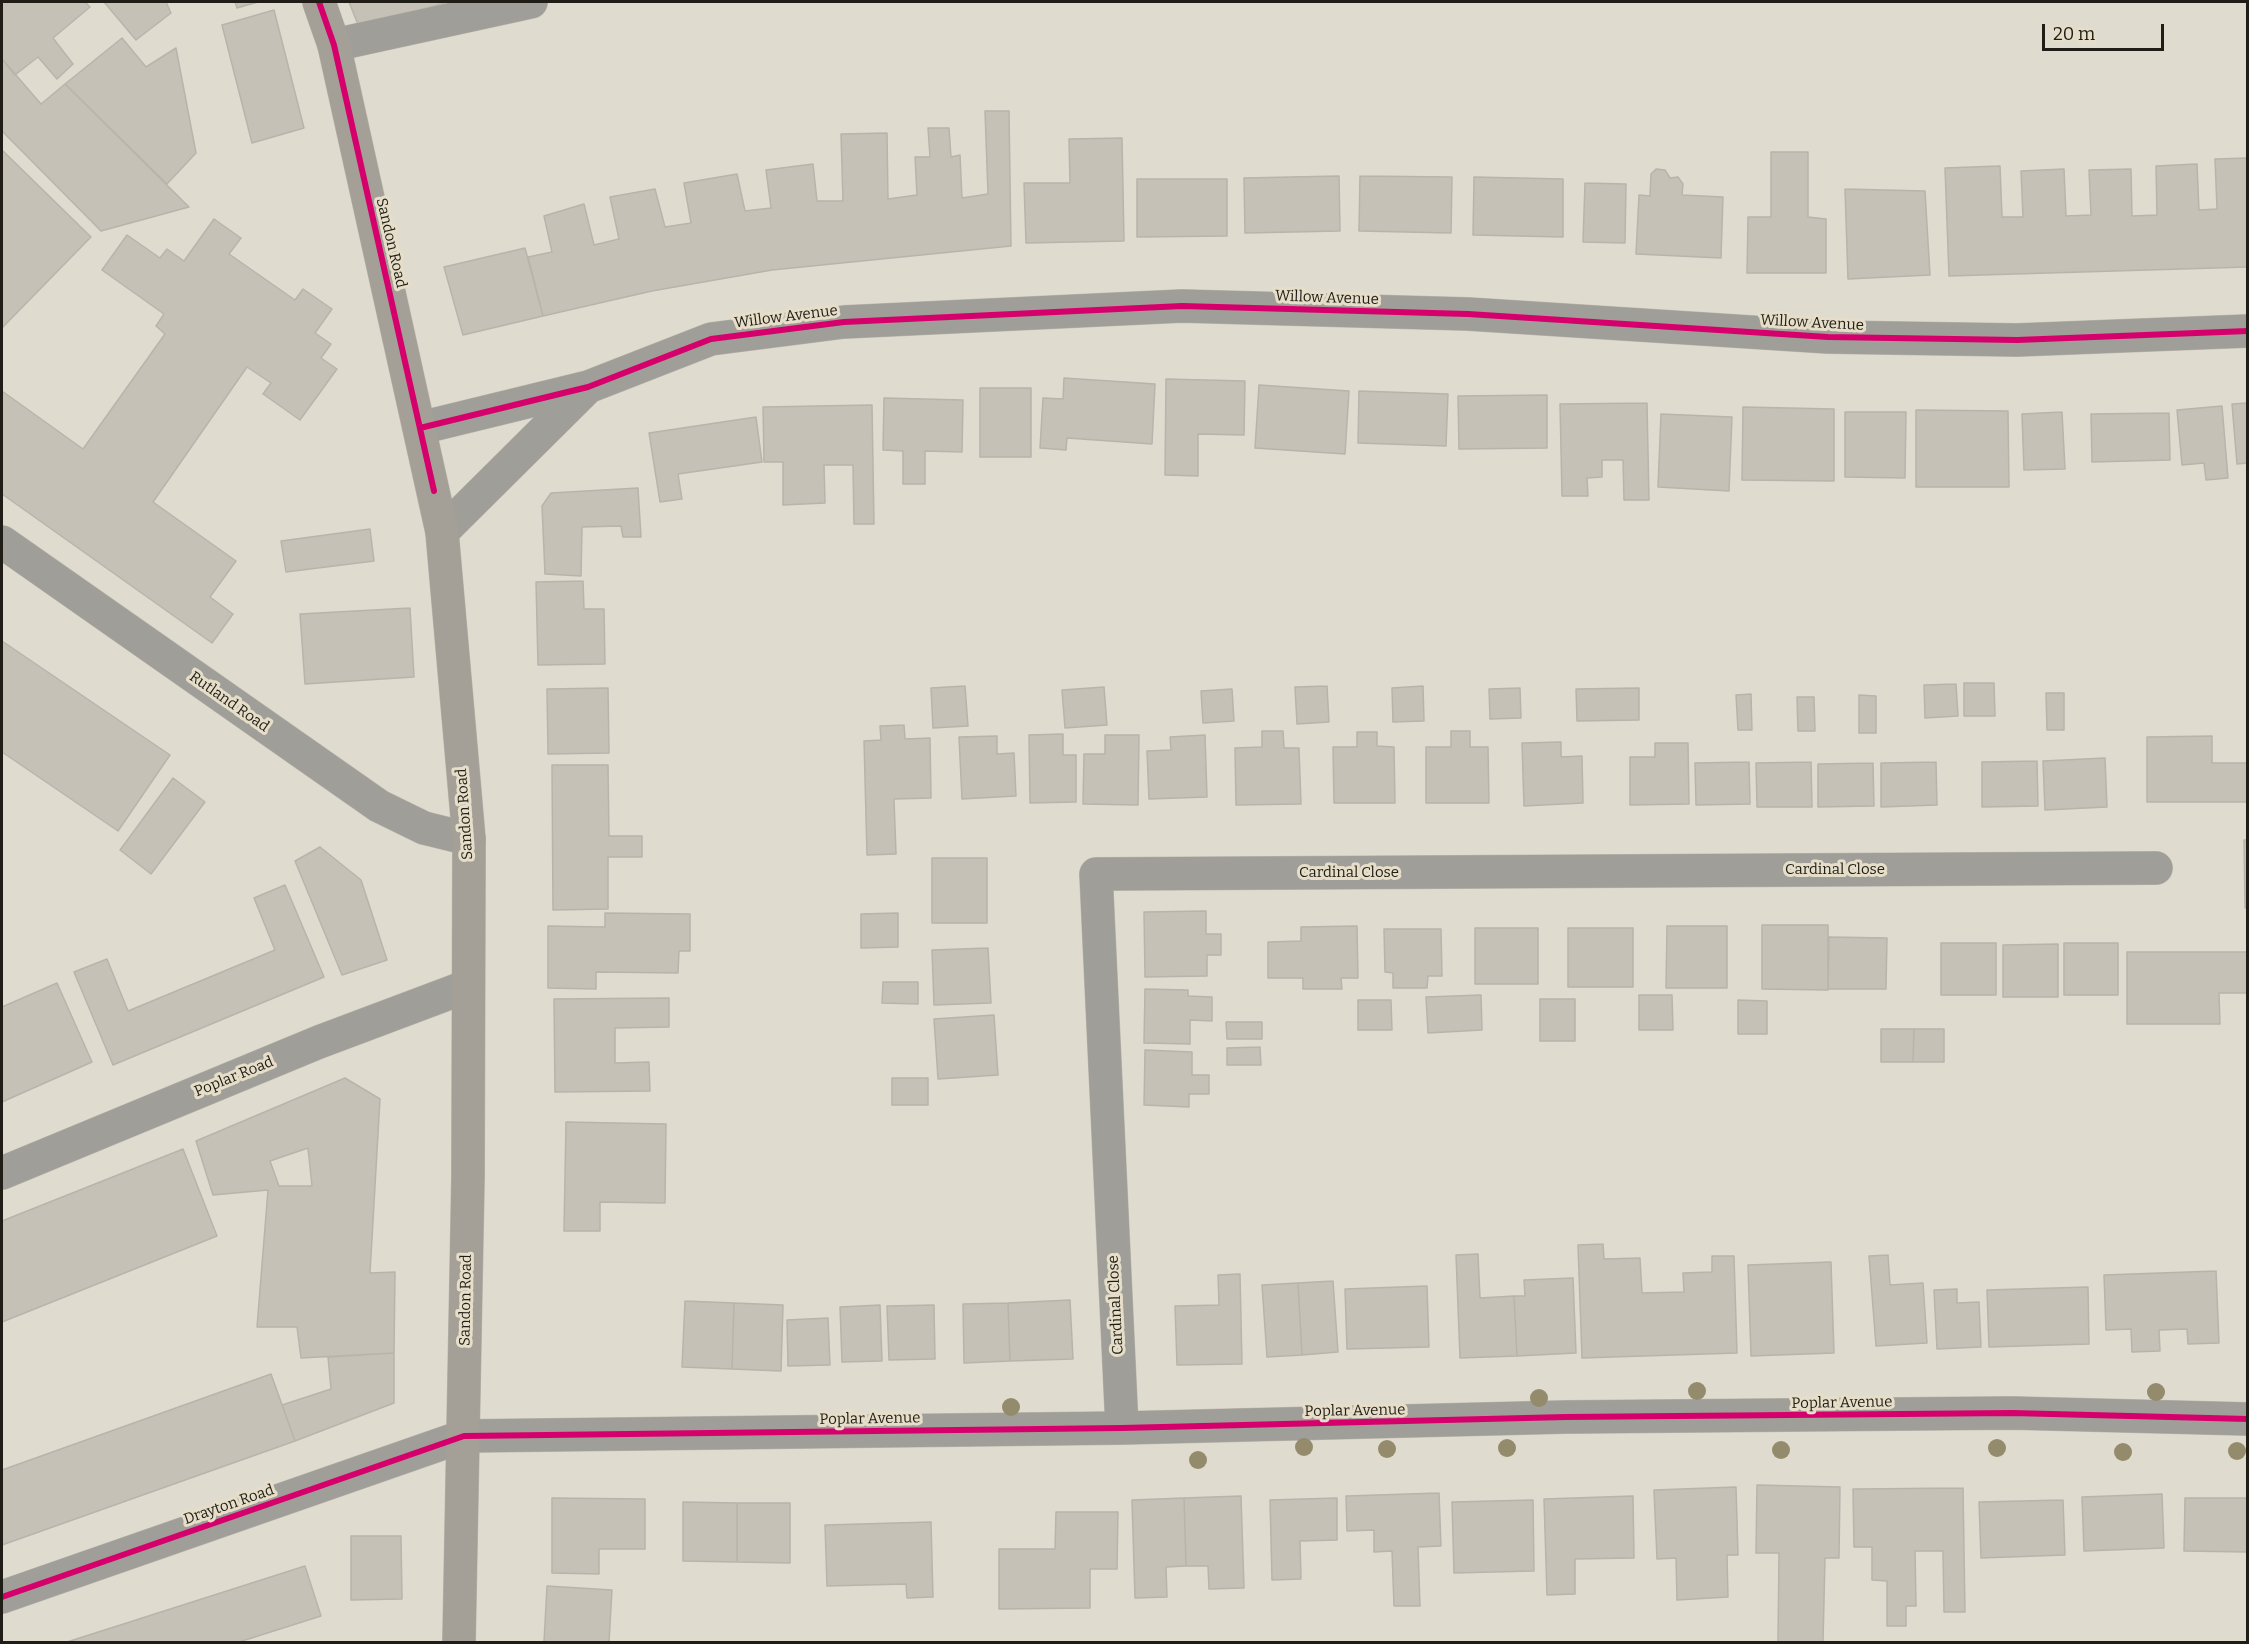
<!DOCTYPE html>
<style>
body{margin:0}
#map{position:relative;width:2249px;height:1644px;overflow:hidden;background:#e0dbcf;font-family:Bitter,serif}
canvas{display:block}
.frame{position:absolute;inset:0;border:3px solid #1f1d15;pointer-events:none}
.scale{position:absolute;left:2042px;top:24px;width:122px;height:27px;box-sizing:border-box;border:3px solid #1f1d15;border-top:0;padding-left:8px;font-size:18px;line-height:21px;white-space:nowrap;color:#1f1d15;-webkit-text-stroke:4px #e6dec9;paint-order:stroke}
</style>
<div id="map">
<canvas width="2249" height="1644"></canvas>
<div class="frame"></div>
<div class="scale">20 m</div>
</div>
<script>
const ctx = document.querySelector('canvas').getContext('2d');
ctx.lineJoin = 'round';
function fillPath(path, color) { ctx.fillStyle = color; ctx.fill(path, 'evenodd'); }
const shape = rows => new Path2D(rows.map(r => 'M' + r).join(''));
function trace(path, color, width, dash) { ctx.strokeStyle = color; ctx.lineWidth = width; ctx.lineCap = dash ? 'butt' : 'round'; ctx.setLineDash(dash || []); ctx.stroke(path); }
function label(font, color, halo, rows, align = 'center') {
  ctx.font = font + ' Bitter,serif'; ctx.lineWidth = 6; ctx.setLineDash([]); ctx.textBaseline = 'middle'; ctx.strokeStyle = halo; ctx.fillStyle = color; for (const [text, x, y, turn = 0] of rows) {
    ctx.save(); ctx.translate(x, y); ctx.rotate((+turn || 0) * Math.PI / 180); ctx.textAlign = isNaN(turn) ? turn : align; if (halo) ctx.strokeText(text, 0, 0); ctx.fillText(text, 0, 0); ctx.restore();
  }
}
const building = shape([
 [2,2,85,2,90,7,53,38,73,64,57,79,38,57,15,75,2,59,2,2],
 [104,2,166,2,171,13,136,40,104,2],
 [235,2,258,2,237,8,235,2],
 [349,2,448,2,359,27,349,2],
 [274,10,304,128,252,143,222,25,274,10],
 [122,38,146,67,176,48,196,153,167,184,65,84,122,38],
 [2,59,41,104,65,84,189,207,101,231,2,131,2,59],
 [985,111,1009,111,1011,246,772,270,652,291,543,316,528,257,552,252,544,216,584,204,594,245,619,239,610,197,655,189,665,227,691,223,684,183,737,174,745,211,771,208,766,170,813,164,817,201,843,201,841,134,887,133,888,199,917,195,915,157,930,157,928,128,949,128,951,157,960,155,962,198,988,194,985,111],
 [1122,138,1124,241,1026,243,1024,183,1070,183,1069,139,1122,138],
 [2,150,91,237,2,328,2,150],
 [1771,152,1808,152,1808,217,1826,219,1826,273,1747,273,1748,217,1771,217,1771,152],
 [2248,158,2248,267,1949,276,1945,168,2000,166,2002,217,2023,217,2021,171,2064,169,2066,216,2091,215,2089,170,2131,169,2132,216,2157,215,2156,166,2197,164,2199,210,2217,209,2215,159,2248,158],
 [1656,169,1665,170,1670,178,1678,177,1683,184,1682,195,1723,197,1721,258,1636,254,1639,195,1650,196,1651,174,1656,169],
 [1339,176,1340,231,1245,233,1244,178,1339,176],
 [1360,176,1452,177,1451,233,1359,231,1360,176],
 [1474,177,1563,179,1563,237,1473,235,1474,177],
 [1137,179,1227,179,1227,236,1137,237,1137,179],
 [1585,183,1626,184,1625,243,1583,242,1585,183],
 [1845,189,1925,191,1930,275,1848,279,1845,189],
 [214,219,241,238,229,254,295,300,303,289,332,309,315,333,331,344,321,358,337,369,300,420,263,394,271,383,247,367,153,502,236,561,210,597,233,614,212,643,2,494,2,391,83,449,165,334,156,326,164,314,102,270,127,235,160,258,167,249,184,261,214,219],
 [525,248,543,316,463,335,444,267,525,248],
 [1064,378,1155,384,1152,444,1067,438,1066,450,1040,448,1043,398,1063,399,1064,378],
 [1166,379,1245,381,1244,435,1198,434,1198,476,1165,475,1166,379],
 [1259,385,1349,391,1345,454,1255,448,1259,385],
 [980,388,1031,388,1031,457,980,457,980,388],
 [1359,391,1448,394,1446,446,1358,443,1359,391],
 [1547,395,1547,448,1459,449,1458,396,1547,395],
 [884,398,963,400,962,452,925,451,925,484,903,484,903,451,883,450,884,398],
 [1647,403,1649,500,1624,500,1623,460,1602,460,1602,477,1587,478,1588,496,1562,496,1560,404,1647,403],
 [2248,403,2248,463,2237,464,2232,404,2248,403],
 [872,405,874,524,854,524,853,465,824,465,825,503,783,505,783,462,764,462,763,407,872,405],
 [2222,406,2228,478,2206,480,2204,463,2182,465,2177,410,2222,406],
 [1743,407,1834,409,1834,481,1742,480,1743,407],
 [1916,410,2008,411,2009,487,1916,487,1916,410],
 [1845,412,1906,412,1905,478,1845,477,1845,412],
 [2062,412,2065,469,2024,470,2022,414,2062,412],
 [2169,413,2170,460,2092,462,2091,414,2169,413],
 [1661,414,1732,417,1729,491,1658,487,1661,414],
 [756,417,762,462,678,474,682,499,660,502,649,433,756,417],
 [638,488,641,537,623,537,621,526,582,527,581,576,545,574,542,506,551,493,638,488],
 [370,529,374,561,286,572,281,541,370,529],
 [583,581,584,609,604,609,605,664,538,665,536,582,583,581],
 [410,608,414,677,305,684,300,614,410,608],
 [2,641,170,755,118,831,2,752,2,641],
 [1964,683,1994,683,1995,716,1964,716,1964,683],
 [1956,684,1958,716,1925,718,1924,685,1956,684],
 [965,686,968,726,933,728,931,688,965,686],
 [1327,686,1329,722,1297,724,1295,687,1327,686],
 [1423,686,1424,721,1393,722,1392,688,1423,686],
 [1104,687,1107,725,1065,728,1062,690,1104,687],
 [608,688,609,753,548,754,547,689,608,688],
 [1520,688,1521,718,1490,719,1489,689,1520,688],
 [1639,688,1639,720,1577,721,1576,689,1639,688],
 [1232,689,1234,721,1203,723,1201,691,1232,689],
 [2046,693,2064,693,2064,730,2047,730,2046,693],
 [1751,694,1752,730,1738,730,1736,695,1751,694],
 [1859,695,1876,696,1876,733,1859,733,1859,695],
 [1797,697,1814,697,1815,731,1798,731,1797,697],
 [904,725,905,739,930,738,931,798,894,799,896,854,867,855,864,741,881,740,880,726,904,725],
 [1262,731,1283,731,1284,748,1299,748,1301,804,1236,805,1235,748,1262,747,1262,731],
 [1451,731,1470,731,1470,747,1488,747,1489,803,1426,803,1426,747,1451,747,1451,731],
 [1357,732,1377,732,1377,746,1394,747,1395,803,1334,803,1333,747,1357,747,1357,732],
 [1063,734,1063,755,1076,755,1076,802,1030,803,1029,735,1063,734],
 [1105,735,1139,735,1138,805,1083,804,1084,754,1105,754,1105,735],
 [1205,735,1207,797,1149,799,1147,751,1171,750,1170,737,1205,735],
 [997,736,997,754,1014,753,1016,796,962,799,959,737,997,736],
 [2212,736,2212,763,2248,763,2248,802,2147,802,2147,737,2212,736],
 [1561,742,1561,757,1582,756,1583,803,1524,806,1522,743,1561,742],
 [1655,743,1688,743,1689,804,1630,805,1630,757,1655,757,1655,743],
 [2105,758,2107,807,2045,810,2043,761,2105,758],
 [2037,761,2038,806,1982,807,1982,762,2037,761],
 [1749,762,1750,804,1696,805,1695,763,1749,762],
 [1811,762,1812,807,1757,807,1756,763,1811,762],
 [1936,762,1937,805,1881,807,1881,763,1936,762],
 [1873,763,1874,806,1818,807,1818,764,1873,763],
 [552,765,608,765,609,836,642,836,642,857,608,857,608,909,553,910,552,765],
 [173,778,205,802,151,874,120,850,173,778],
 [2244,840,2248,840,2248,908,2245,908,2244,840],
 [320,847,361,880,387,960,342,975,295,861,320,847],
 [932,858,987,858,987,923,932,923,932,858],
 [285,885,324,977,113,1065,74,972,107,959,128,1011,275,950,254,898,285,885],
 [1206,911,1206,934,1221,934,1221,955,1207,955,1207,976,1145,977,1144,912,1206,911],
 [605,913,690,914,690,951,679,951,678,973,596,972,596,989,548,988,548,926,605,927,605,913],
 [898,913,898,947,861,948,861,914,898,913],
 [1762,925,1828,925,1828,990,1762,989,1762,925],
 [1357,926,1358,978,1341,978,1342,989,1303,989,1303,978,1268,978,1268,942,1301,941,1301,927,1357,926],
 [1667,926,1727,926,1727,988,1666,988,1667,926],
 [1475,928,1538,928,1538,984,1475,984,1475,928],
 [1568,928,1633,928,1633,987,1568,987,1568,928],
 [1384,929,1441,929,1442,976,1428,976,1427,988,1393,988,1393,973,1385,972,1384,929],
 [1829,937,1887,938,1886,989,1828,989,1829,937],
 [1941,943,1996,943,1996,995,1941,995,1941,943],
 [2064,943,2118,943,2118,995,2064,995,2064,943],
 [2058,944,2058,997,2003,997,2003,945,2058,944],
 [988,948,991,1003,934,1005,932,950,988,948],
 [2127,952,2248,952,2248,993,2219,993,2220,1024,2127,1024,2127,952],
 [883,982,918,982,918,1004,882,1003,883,982],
 [57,983,92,1062,2,1102,2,1007,57,983],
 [1145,989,1188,990,1188,996,1212,997,1212,1021,1190,1020,1190,1044,1144,1043,1145,989],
 [1481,995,1482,1030,1428,1033,1426,997,1481,995],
 [1639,995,1672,995,1673,1030,1639,1030,1639,995],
 [669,998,669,1027,615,1028,615,1063,649,1062,650,1091,555,1092,554,999,669,998],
 [1540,999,1575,999,1575,1041,1540,1041,1540,999],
 [1358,1000,1391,1000,1392,1030,1358,1030,1358,1000],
 [1738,1000,1767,1001,1767,1034,1738,1034,1738,1000],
 [994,1015,998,1075,938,1079,934,1019,994,1015],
 [1226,1022,1262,1022,1262,1039,1227,1039,1226,1022],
 [1881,1029,1914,1029,1913,1062,1881,1062,1881,1029],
 [1914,1029,1944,1029,1944,1062,1913,1062,1914,1029],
 [1260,1047,1261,1065,1227,1065,1227,1048,1260,1047],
 [1145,1050,1192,1052,1192,1075,1209,1075,1209,1094,1189,1094,1189,1107,1144,1105,1145,1050],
 [345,1078,380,1099,370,1273,395,1272,394,1353,301,1358,297,1327,257,1327,268,1190,213,1195,196,1141,345,1078],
 [308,1148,312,1186,279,1186,270,1161,308,1148],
 [892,1078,928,1078,928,1105,892,1105,892,1078],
 [566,1122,666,1124,665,1203,600,1202,600,1231,564,1231,566,1122],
 [183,1149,217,1236,2,1322,2,1221,183,1149],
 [1603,1244,1604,1259,1640,1258,1642,1293,1684,1292,1683,1273,1712,1272,1712,1256,1734,1256,1737,1353,1582,1358,1578,1245,1603,1244],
 [1478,1254,1480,1298,1514,1296,1517,1356,1460,1358,1456,1255,1478,1254],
 [1888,1255,1890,1285,1923,1283,1927,1343,1876,1346,1869,1256,1888,1255],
 [1831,1262,1834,1353,1751,1356,1748,1265,1831,1262],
 [2216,1271,2219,1343,2188,1344,2187,1329,2159,1330,2160,1351,2132,1352,2131,1329,2106,1330,2104,1275,2216,1271],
 [1240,1274,1242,1364,1177,1365,1175,1306,1219,1305,1218,1275,1240,1274],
 [1573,1278,1576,1353,1517,1356,1514,1296,1525,1296,1524,1280,1573,1278],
 [1333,1281,1338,1352,1302,1355,1298,1283,1333,1281],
 [1298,1283,1302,1355,1267,1357,1262,1285,1298,1283],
 [1427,1286,1429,1347,1347,1349,1345,1289,1427,1286],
 [2088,1287,2089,1344,1989,1347,1987,1290,2088,1287],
 [1957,1289,1957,1303,1979,1302,1981,1347,1937,1349,1934,1290,1957,1289],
 [1070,1300,1073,1359,1010,1361,1008,1303,1070,1300],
 [685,1301,734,1303,732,1369,682,1367,685,1301],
 [734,1303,783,1305,781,1371,732,1369,734,1303],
 [1008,1303,1010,1361,964,1363,963,1304,1008,1303],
 [880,1305,882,1361,842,1362,840,1307,880,1305],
 [934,1305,935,1359,889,1360,887,1306,934,1305],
 [828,1318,830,1365,788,1366,787,1320,828,1318],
 [394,1353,394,1403,295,1441,282,1405,331,1389,328,1357,394,1353],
 [271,1374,295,1441,2,1545,2,1470,271,1374],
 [1757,1485,1840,1487,1839,1558,1825,1558,1823,1642,1778,1642,1779,1553,1756,1553,1757,1485],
 [1736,1487,1738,1555,1727,1555,1728,1597,1677,1600,1676,1558,1657,1559,1654,1490,1736,1487],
 [1963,1488,1965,1612,1944,1612,1943,1551,1915,1551,1916,1606,1906,1606,1906,1626,1887,1626,1887,1581,1872,1580,1872,1547,1854,1547,1853,1489,1963,1488],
 [1439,1493,1441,1546,1418,1547,1420,1606,1394,1606,1392,1551,1374,1552,1374,1530,1347,1531,1346,1496,1439,1493],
 [2162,1494,2164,1548,2084,1551,2082,1497,2162,1494],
 [1241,1496,1244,1588,1209,1589,1208,1566,1186,1566,1184,1498,1241,1496],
 [1633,1496,1634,1558,1575,1559,1575,1594,1547,1595,1544,1499,1633,1496],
 [552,1498,645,1499,645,1549,599,1549,599,1574,552,1573,552,1498],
 [1184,1498,1186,1566,1166,1567,1167,1597,1135,1598,1132,1500,1184,1498],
 [1337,1498,1337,1540,1300,1541,1301,1579,1272,1580,1270,1500,1337,1498],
 [2185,1498,2248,1498,2248,1552,2184,1551,2185,1498],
 [1533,1500,1534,1571,1454,1573,1452,1502,1533,1500],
 [2063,1500,2065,1555,1981,1558,1979,1502,2063,1500],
 [683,1502,737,1503,737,1562,683,1561,683,1502],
 [737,1503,790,1503,790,1563,737,1562,737,1503],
 [1056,1512,1118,1512,1117,1569,1090,1569,1090,1608,999,1609,999,1549,1055,1549,1056,1512],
 [931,1522,933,1597,907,1598,906,1584,827,1586,825,1525,931,1522],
 [351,1536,401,1536,402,1599,351,1600,351,1536],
 [305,1566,321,1616,239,1642,67,1642,305,1566],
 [547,1586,612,1590,609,1642,544,1642,547,1586]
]);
const minor = shape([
 [334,45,531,2],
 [420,428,588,387,711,339,844,322,1182,306,1468,314,1828,337,2017,340,2248,331],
 [442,532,588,387],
 [2,542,379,806,424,828,469,839],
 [2,1173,319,1042,468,986],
 [1122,1428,1096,874,2156,868],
 [2,1597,464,1436,1122,1428,1566,1417,2012,1413,2248,1419]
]);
const major = shape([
 [319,2,334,45,442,532,469,839,468,1176,459,1642]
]);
const cycleway = shape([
 [319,2,334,45,434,491],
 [420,428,588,387,711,339,844,322,1182,306,1468,314,1828,337,2017,340,2248,331],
 [2,1597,464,1436,1122,1428,1566,1417,2012,1413,2248,1419]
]);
const trees = [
 [1697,1391],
 [2156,1392],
 [1539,1398],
 [1011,1407],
 [1304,1447],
 [1507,1448],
 [1997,1448],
 [1387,1449],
 [1781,1450],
 [2237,1451],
 [2123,1452],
 [1198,1460]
];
const streetNames = [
 ["Sandon Road",391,243,77],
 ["Willow Avenue",1327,298,2],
 ["Willow Avenue",786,317,-7],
 ["Willow Avenue",1812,323,3],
 ["Rutland Road",229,702,35],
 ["Sandon Road",465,814,-94],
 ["Cardinal Close",1835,870],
 ["Cardinal Close",1349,873],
 ["Poplar Road",234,1077,-22],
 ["Sandon Road",466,1300,-89],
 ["Cardinal Close",1116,1305,-93],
 ["Poplar Avenue",1842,1403,-1],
 ["Poplar Avenue",1355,1411,-1],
 ["Poplar Avenue",870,1419,-1],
 ["Drayton Road",229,1505,-19]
];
fillPath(building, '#c5c1b7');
trace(building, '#b8b4ac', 1.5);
trace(minor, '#bcb8af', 34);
trace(major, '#bcb8af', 34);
trace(minor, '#9f9e98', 33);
trace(major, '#a4a098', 33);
trace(cycleway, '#d6006c', 6);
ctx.fillStyle = '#948a6c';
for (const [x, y] of trees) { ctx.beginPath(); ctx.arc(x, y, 9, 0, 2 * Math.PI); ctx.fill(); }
label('15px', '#1f1d15', '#e6dec9', streetNames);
</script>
